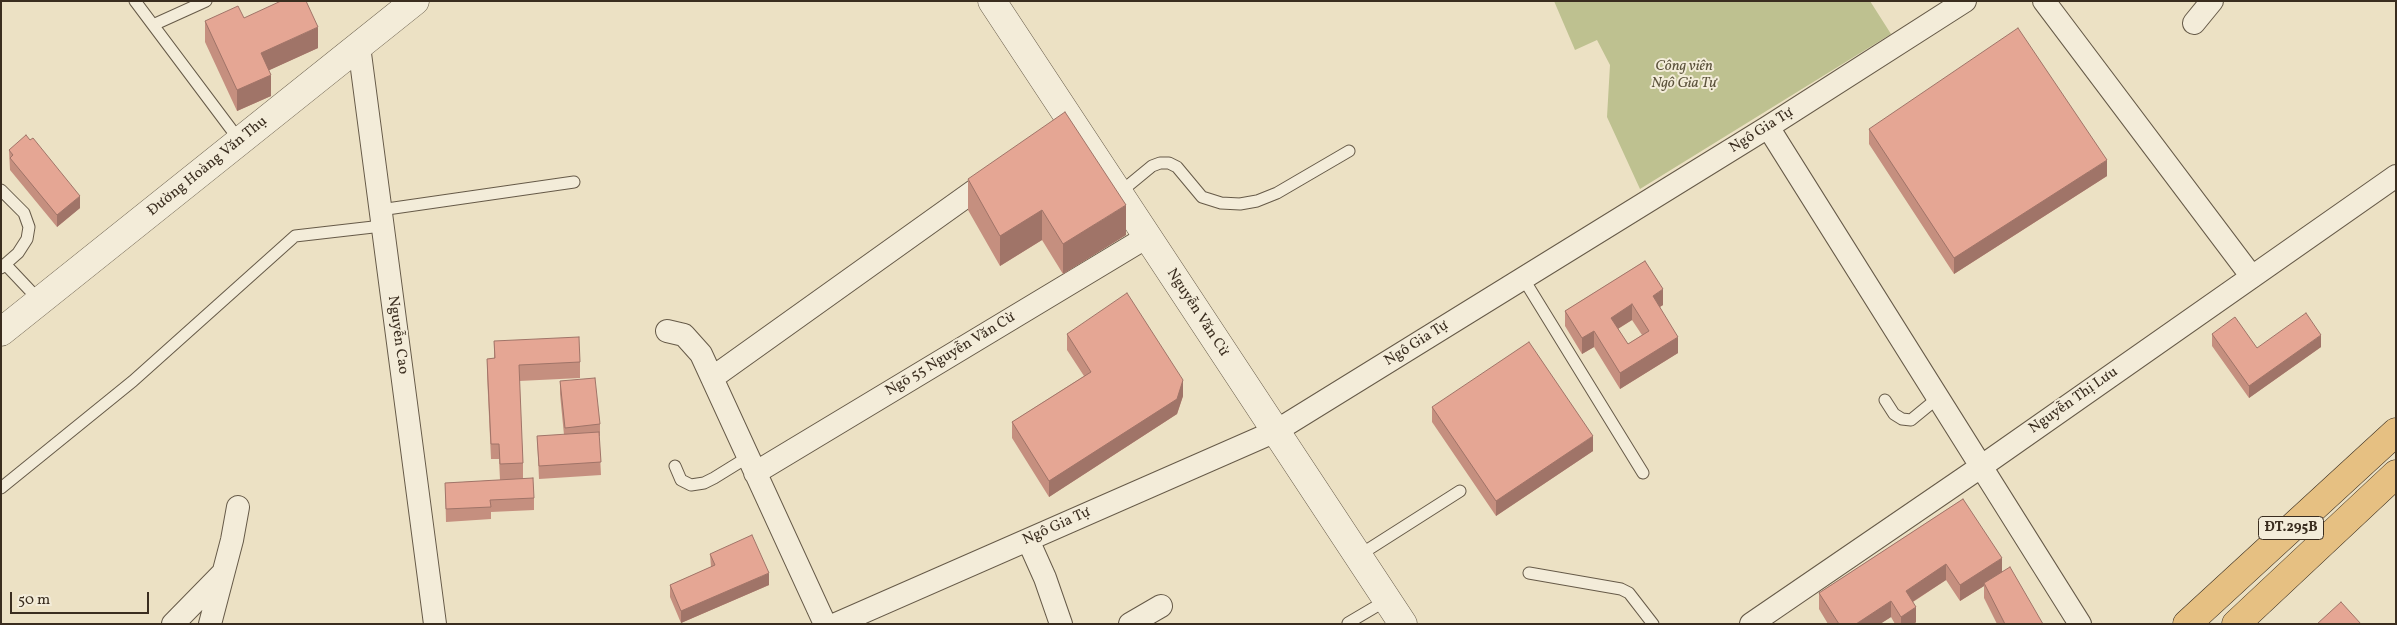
<!DOCTYPE html>
<meta charset="utf-8">
<style>
body{margin:0}
#map{position:relative;width:2397px;height:625px;overflow:hidden;background:#ece1c4;font-family:Vollkorn,serif}
canvas{display:block}
.frame{position:absolute;inset:0;border:2px solid #3a2d1f;pointer-events:none}
.scale{position:absolute;left:10px;top:592px;width:139px;height:22px;box-sizing:border-box;border:2px solid #3a2d1f;border-top:0;padding-left:6px;font-size:15px;line-height:18px;white-space:nowrap;color:#3a2d1f;-webkit-text-stroke:4px #f3ecd9;paint-order:stroke}
</style>
<div id="map">
<canvas width="2397" height="625"></canvas>
<div class="frame"></div>
<div class="scale">50 m</div>
</div>
<script>
const ctx = document.querySelector('canvas').getContext('2d');
ctx.lineJoin = 'round';
function fillPath(path, color) { ctx.fillStyle = color; ctx.fill(path, 'evenodd'); }
const shape = rows => new Path2D(rows.map(r => 'M' + r).join(''));
function trace(path, color, width, dash) { ctx.strokeStyle = color; ctx.lineWidth = width; ctx.lineCap = dash ? 'butt' : 'round'; ctx.setLineDash(dash || []); ctx.stroke(path); }
function label(font, color, halo, rows, align = 'center') {
  ctx.font = font + ' Vollkorn,serif'; ctx.lineWidth = 4; ctx.setLineDash([]); ctx.textBaseline = 'middle'; ctx.strokeStyle = halo; ctx.fillStyle = color; for (const [text, x, y, turn = 0] of rows) {
    ctx.save(); ctx.translate(x, y); ctx.rotate((+turn || 0) * Math.PI / 180); ctx.textAlign = isNaN(turn) ? turn : align; if (halo) ctx.strokeText(text, 0, 0); ctx.fillText(text, 0, 0); ctx.restore();
  }
}
const green = shape([
 [1554,1,1870,1,1891,34,1640,189,1607,117,1610,65,1597,40,1575,50]
]);
const service = shape([
 [135,1,240,141],
 [153,25,206,1],
 [1,190,24,213,29,227,27,239,18,253,1,268],
 [1118,194,1152,166,1160,163,1169,163,1177,167,1202,197,1221,203,1240,204,1257,201,1277,193,1349,151],
 [380,210,574,182],
 [6,265,40,301],
 [1523,278,1643,473],
 [1885,400,1894,414,1902,419,1911,420,1939,397],
 [675,466,681,480,691,485,704,483,714,478,748,457],
 [1,488,133,381,295,236,382,226],
 [1358,556,1460,491],
 [1529,573,1621,589,1629,593,1653,624],
 [1348,623,1387,600]
]);
const minor = shape([
 [2044,1,2252,277],
 [2194,23,2212,1],
 [359,46,435,624],
 [1768,127,2080,624],
 [667,331,684,335,701,354,825,624],
 [712,378,992,178],
 [755,473,1147,237],
 [1028,540,1045,578,1061,624],
 [173,624,221,575],
 [210,624,232,540,238,507],
 [836,624,1276,431,1768,127,1965,1],
 [1130,624,1161,606],
 [1751,624,1982,466,2396,176]
]);
const tertiary = shape([
 [992,1,1403,624],
 [1,332,415,1]
]);
const primary = shape([
 [2187,624,2396,432],
 [2236,624,2396,474]
]);
const wall = shape([
 [205,21,318,48,269,70,271,96,237,111,205,42],
 [1869,129,2107,176,1954,274,1869,144],
 [9,150,80,208,57,227,10,170],
 [968,179,1126,235,1063,274,1042,240,1000,266,968,210],
 [1645,261,1663,305,1660,307,1678,353,1620,389,1594,347,1582,354,1565,326,1565,311],
 [1632,320,1642,335,1628,344,1618,329],
 [1067,334,1183,396,1177,414,1049,497,1012,438,1012,422,1084,376,1067,350],
 [2212,334,2257,348,2321,347,2249,398,2212,346],
 [494,341,580,362,580,378,519,381,523,463,523,479,534,498,534,510,491,512,491,519,446,522,445,483,500,480,499,459,491,459,487,374,487,359,494,358],
 [560,381,600,424,600,436,599,436,601,475,539,479,537,436,564,435,560,394],
 [1432,407,1593,451,1496,516,1432,422],
 [1963,499,2002,572,2043,624,1997,624,1984,598,1984,586,1960,601,1946,580,1913,602,1916,622,1914,624,1895,624,1891,617,1880,624,1828,624,1819,609,1819,593],
 [710,554,769,585,681,623,670,597,670,585,711,567]
]);
const shadedWall = shape([
 [318,27,318,48,261,74,261,53],
 [271,75,271,96,237,111,237,90],
 [1,128,2,128,1,144],
 [2107,160,2107,176,1954,274,1954,258],
 [80,196,80,208,57,227,57,215],
 [1126,205,1126,235,1063,274,1063,244],
 [1042,210,1042,240,1000,266,1000,236],
 [1663,289,1663,305,1653,311,1653,296],
 [1632,304,1632,320,1611,333,1611,318],
 [1594,331,1594,347,1582,354,1582,338],
 [2321,335,2321,347,2249,398,2249,386],
 [1678,337,1678,353,1620,389,1620,373],
 [1183,380,1183,396,1177,414,1049,497,1049,481],
 [1593,436,1593,451,1496,516,1496,501],
 [2002,558,2002,574,1984,583,1984,586,1960,601,1960,585],
 [1946,564,1946,580,1906,606,1906,591],
 [769,573,769,585,681,623,681,611],
 [1891,601,1891,617,1880,624,1856,624],
 [1916,607,1916,622,1914,624,1901,624,1901,617]
]);
const building = shape([
 [281,1,306,1,318,27,261,53,271,75,237,90,205,21,238,6,244,18,281,1],
 [2018,28,2107,160,1954,258,1869,129,2018,28],
 [1065,112,1126,205,1063,244,1042,210,1000,236,968,179,1065,112],
 [26,135,30,140,33,138,80,196,57,215,10,158,13,155,9,150,26,135],
 [1645,261,1663,289,1653,296,1678,337,1620,373,1594,331,1582,338,1565,311,1645,261],
 [1632,304,1649,331,1628,344,1611,318,1632,304],
 [1127,293,1183,380,1177,399,1049,481,1012,422,1091,372,1067,334,1127,293],
 [2306,313,2321,335,2249,386,2212,334,2235,317,2257,348,2306,313],
 [579,337,580,362,519,365,523,463,500,464,499,444,491,444,487,359,495,358,494,341,579,337],
 [1529,342,1593,436,1496,501,1432,407,1529,342],
 [595,378,600,424,565,428,560,381,595,378],
 [599,432,601,462,539,466,537,436,599,432],
 [533,478,534,498,490,500,491,507,446,509,445,483,533,478],
 [1963,499,2002,558,1960,585,1946,564,1906,591,1916,607,1901,617,1891,601,1856,624,1839,624,1819,593,1963,499],
 [752,535,769,573,681,611,670,585,715,565,710,554,752,535],
 [2010,567,2043,624,2005,624,1984,583,2010,567],
 [2341,602,2361,624,2317,624,2341,602]
]);
const shields = [
 [2291,528,65]
];
const shieldNames = [
 ["ĐT.295B",2291,528]
];
const parkNames = [
 ["Công viên",1684,67],
 ["Ngô Gia Tự",1684,84]
];
const streetNames = [
 ["Ngô Gia Tự",1762,131,-32],
 ["Đường Hoàng Văn Thụ",208,167,-39],
 ["Nguyễn Văn Cừ",1197,313,57],
 ["Nguyễn Cao",397,335,82],
 ["Ngô Gia Tự",1417,344,-32],
 ["Ngõ 55 Nguyễn Văn Cừ",951,355,-31],
 ["Nguyễn Thị Lưu",2074,401,-35],
 ["Ngô Gia Tự",1057,527,-24]
];
fillPath(green, '#bec190');
trace(service, '#665a48', 13);
trace(minor, '#665a48', 24);
trace(tertiary, '#665a48', 29);
trace(primary, '#3a2d1f', 29);
trace(service, '#f3ecd9', 11);
trace(minor, '#f3ecd9', 22);
trace(tertiary, '#f3ecd9', 28);
trace(primary, '#e6c082', 28);
fillPath(wall, '#c58f7f');
fillPath(shadedWall, '#a07468');
fillPath(building, '#e5a694');
trace(building, '#a07468', 1);
for (const [x, y, w] of shields) { const box = new Path2D(); box.roundRect(x - w / 2, y - 11.5, w, 23, 4); ctx.fillStyle = '#f3ecd9'; ctx.fill(box); trace(box, '#3a2d1f', 1); }
label('bold 14px', '#3a2d1f', null, shieldNames);
label('italic 15px', '#5b523b', '#f3ecd9', parkNames);
label('15px', '#3a2d1f', '#f3ecd9', streetNames);
</script>
